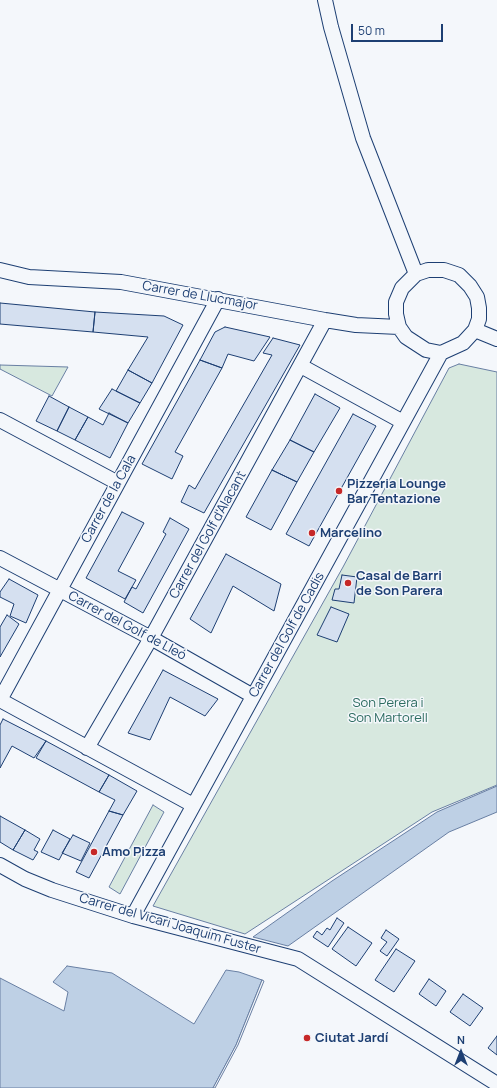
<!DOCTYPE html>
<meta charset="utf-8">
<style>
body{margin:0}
#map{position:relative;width:497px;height:1088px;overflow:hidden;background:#f4f7fb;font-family:Manrope,sans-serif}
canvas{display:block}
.north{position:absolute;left:441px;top:1032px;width:40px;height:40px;-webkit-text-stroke:3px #f4f7fb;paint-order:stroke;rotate:0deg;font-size:11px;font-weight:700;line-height:16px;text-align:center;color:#1d3f73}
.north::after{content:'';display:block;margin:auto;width:14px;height:18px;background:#1d3f73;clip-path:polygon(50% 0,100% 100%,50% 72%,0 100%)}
.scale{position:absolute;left:351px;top:24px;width:92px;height:18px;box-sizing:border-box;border:2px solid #1d3f73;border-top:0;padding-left:5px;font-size:12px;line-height:14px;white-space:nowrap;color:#1d3f73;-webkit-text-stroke:3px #f4f7fb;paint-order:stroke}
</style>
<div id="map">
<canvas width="497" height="1088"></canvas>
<div class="north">N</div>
<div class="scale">50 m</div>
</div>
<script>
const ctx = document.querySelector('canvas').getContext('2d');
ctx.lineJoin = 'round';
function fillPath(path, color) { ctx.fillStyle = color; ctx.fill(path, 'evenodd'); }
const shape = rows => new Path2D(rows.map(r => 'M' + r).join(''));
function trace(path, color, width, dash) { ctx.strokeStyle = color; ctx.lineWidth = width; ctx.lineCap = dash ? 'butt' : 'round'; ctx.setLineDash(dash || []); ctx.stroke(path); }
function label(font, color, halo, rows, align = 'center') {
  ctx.font = font + ' Manrope,sans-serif'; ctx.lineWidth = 3; ctx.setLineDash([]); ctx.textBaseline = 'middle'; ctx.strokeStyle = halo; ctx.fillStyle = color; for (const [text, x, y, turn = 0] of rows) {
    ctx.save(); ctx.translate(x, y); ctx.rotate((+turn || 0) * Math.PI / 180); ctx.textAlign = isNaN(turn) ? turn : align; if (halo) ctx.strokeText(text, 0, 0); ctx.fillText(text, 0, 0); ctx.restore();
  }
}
const green = shape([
 [459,364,497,372,497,785,432,812,245,934,153,906,343,567,449,368,459,364],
 [0,365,68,367,52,396,0,369,0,365],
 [153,805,164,812,120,894,109,887,153,805]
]);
const water = shape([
 [497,786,497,812,449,832,288,946,253,937,332,881,437,812,497,786],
 [67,966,112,973,194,1024,226,970,239,972,262,980,236,1045,213,1088,0,1088,0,978,64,1011,68,992,53,982,67,966]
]);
const pier = shape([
 [262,980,264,981,238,1045,215,1088,213,1088,236,1045,262,980]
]);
const building = shape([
 [0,303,95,312,93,332,0,324,0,303],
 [95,312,164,316,183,325,152,383,128,370,148,337,93,332,95,312],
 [225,327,270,337,254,361,228,354,222,368,200,360,215,332,225,327],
 [273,338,300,345,204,513,181,502,189,485,195,489,272,355,263,353,273,338],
 [200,360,222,368,175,452,183,456,172,479,142,464,200,360],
 [128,370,152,383,140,403,116,391,128,370],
 [112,389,140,403,128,423,99,409,112,389],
 [315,394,340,408,314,452,290,440,315,394],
 [49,396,69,407,57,431,36,421,49,396],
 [69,407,88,417,75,440,57,431,69,407],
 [109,413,128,423,110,458,75,440,88,417,103,425,109,413],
 [353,414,376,426,309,546,286,534,353,414],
 [290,440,314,452,297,482,272,470,290,440],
 [272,470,297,482,271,530,246,517,272,470],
 [122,512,144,523,118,571,136,580,125,599,86,578,122,512],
 [170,518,189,529,143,613,124,602,132,587,136,589,166,534,163,532,170,518],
 [226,554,281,584,274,611,233,586,211,633,190,619,226,554],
 [342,575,357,577,354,603,332,600,335,589,339,589,342,575],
 [9,579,38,595,26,623,10,616,14,604,0,597,0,592,9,579],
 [331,607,349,614,337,642,317,635,331,607],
 [7,615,19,624,0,657,0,627,7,615],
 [163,670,218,699,205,716,170,697,150,740,128,733,163,670],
 [3,719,46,741,34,758,12,746,0,768,0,725,3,719],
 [46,741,109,775,99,792,36,758,46,741],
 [109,775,137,791,123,815,109,811,115,800,99,792,109,775],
 [109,811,123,815,89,878,76,872,109,811],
 [0,816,25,830,13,850,0,842,0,816],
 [25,830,40,839,34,850,38,852,33,860,13,850,25,830],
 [53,830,70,839,59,860,41,852,53,830],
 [73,835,90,843,81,861,62,853,73,835],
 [337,918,344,923,328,947,313,937,317,931,322,935,327,928,330,930,337,918],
 [348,927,372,943,356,966,332,949,348,927],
 [386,930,399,939,387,956,380,951,387,942,381,938,386,930],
 [396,949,415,961,394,992,375,980,396,949],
 [429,979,446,991,436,1006,419,994,429,979],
 [463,994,483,1008,470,1026,450,1012,463,994],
 [497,1036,497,1055,488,1048,497,1036]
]);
const minor = shape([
 [325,0,331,27,363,138,416,274],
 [0,270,29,277,121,282,325,320,356,325,399,327],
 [428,270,444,270,459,275,470,286,477,297,479,308,479,319,475,330,463,343,441,353,426,350,406,337,399,327,396,314,396,302,402,288,416,274,428,270],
 [475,330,497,339],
 [301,366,403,422],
 [0,420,118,483],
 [0,558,151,638,253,696],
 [0,700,218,299],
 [0,700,193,805],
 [87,748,151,638,325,320],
 [0,865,25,879,52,890,133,916,298,959,497,1084],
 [133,916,441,353]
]);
const markers = [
 [339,491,4,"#c62828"],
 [312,533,4,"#c62828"],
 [348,583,4,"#c62828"],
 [94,852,4,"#c62828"],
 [307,1038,4,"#c62828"]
];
const streetNames = [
 ["Carrer de Llucmajor",200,296,10],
 ["Carrer de la Cala",109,499,-61],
 ["Carrer del Golf d'Alacant",208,535,-61],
 ["Carrer del Golf de Lleó",127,626,28],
 ["Carrer del Golf de Cadis",287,635,-61],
 ["Carrer del Vicari Joaquim Fuster",170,924,16]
];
const poiNames = [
 ["Pizzeria Lounge",347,484],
 ["Bar Tentazione",347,499],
 ["Marcelino",320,533],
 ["Casal de Barri",356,576],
 ["de Son Parera",356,591],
 ["Amo Pizza",102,852],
 ["Ciutat Jardí",315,1038]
];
const parkNames = [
 ["Son Perera i",388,703],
 ["Son Martorell",388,718]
];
fillPath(green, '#d7e8df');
trace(green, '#687fa3', 1);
fillPath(water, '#bed0e5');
trace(water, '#687fa3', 1);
fillPath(pier, '#f4f7fb');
trace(pier, '#687fa3', 1);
fillPath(building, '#d5e0f0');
trace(building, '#1d3f73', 1);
trace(minor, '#1d3f73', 16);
trace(minor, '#f4f7fb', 14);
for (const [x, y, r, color] of markers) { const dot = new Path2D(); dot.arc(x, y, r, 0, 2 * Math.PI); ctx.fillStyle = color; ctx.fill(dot); trace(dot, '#f4f7fb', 1.5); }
label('13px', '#1d3f73', '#f4f7fb', streetNames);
label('bold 13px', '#1d3f73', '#f4f7fb', poiNames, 'left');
label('13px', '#2c6c60', '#f4f7fb', parkNames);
</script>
